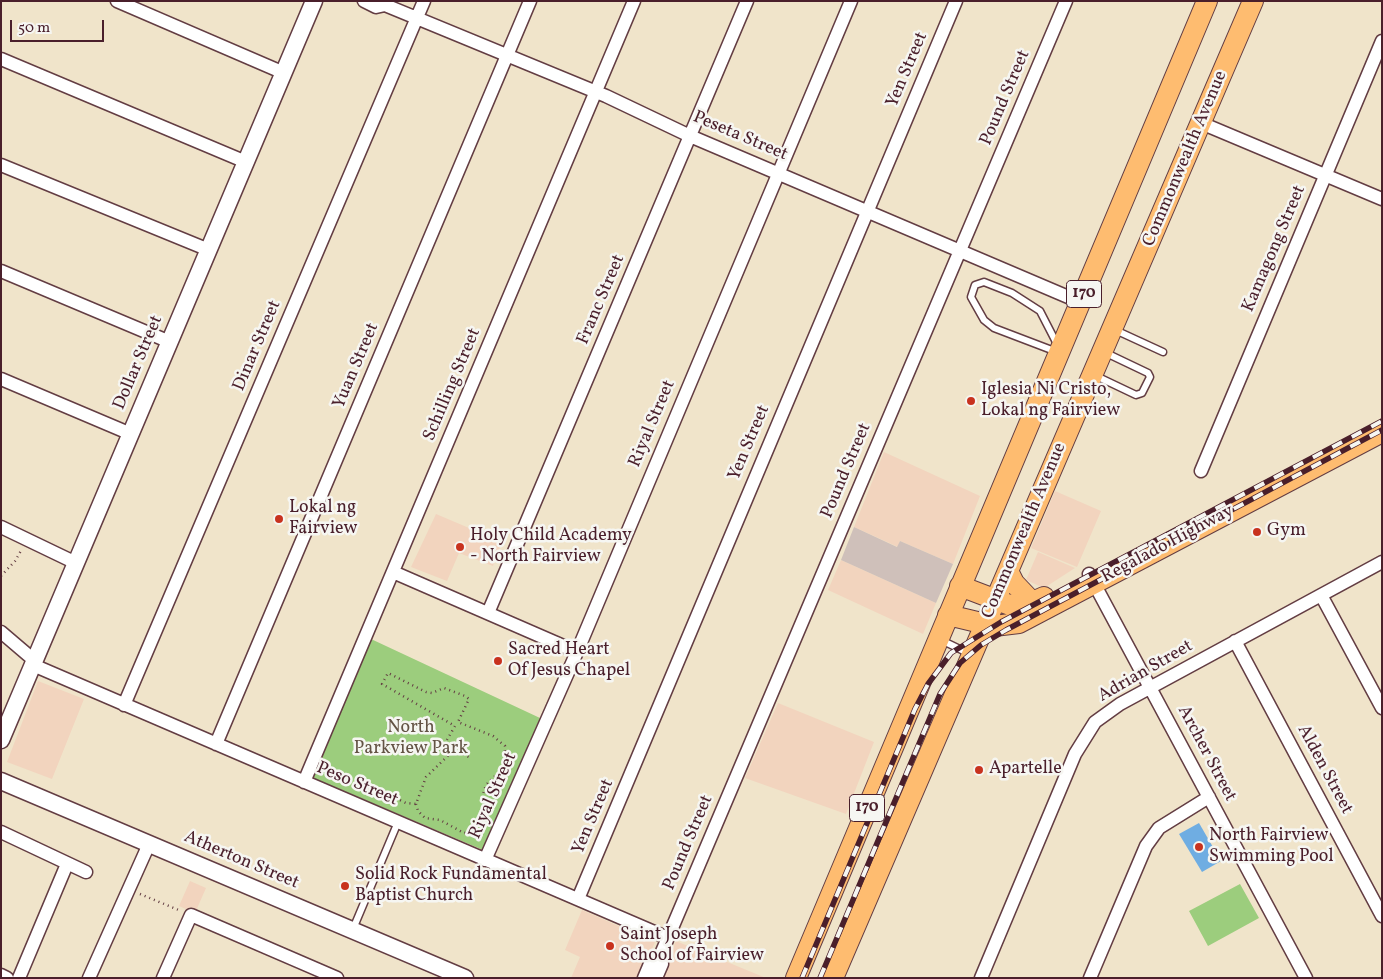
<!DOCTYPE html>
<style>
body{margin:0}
#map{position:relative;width:1383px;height:979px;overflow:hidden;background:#f0e4ca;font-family:Vollkorn,serif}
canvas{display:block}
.frame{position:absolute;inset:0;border:2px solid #4a1f2b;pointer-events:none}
.scale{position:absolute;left:10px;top:20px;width:94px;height:22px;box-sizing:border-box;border:2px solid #4a1f2b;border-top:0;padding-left:6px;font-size:15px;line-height:18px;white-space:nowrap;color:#4a1f2b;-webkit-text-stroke:4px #f6f6f2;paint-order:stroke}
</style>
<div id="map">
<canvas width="1383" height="979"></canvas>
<div class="frame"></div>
<div class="scale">50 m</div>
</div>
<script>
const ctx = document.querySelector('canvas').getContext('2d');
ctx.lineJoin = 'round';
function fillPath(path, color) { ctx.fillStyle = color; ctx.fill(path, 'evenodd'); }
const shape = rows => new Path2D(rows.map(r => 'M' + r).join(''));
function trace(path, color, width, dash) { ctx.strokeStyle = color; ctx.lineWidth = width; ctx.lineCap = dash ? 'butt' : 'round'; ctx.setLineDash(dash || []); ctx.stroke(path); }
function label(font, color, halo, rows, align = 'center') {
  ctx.font = font + ' Vollkorn,serif'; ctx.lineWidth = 5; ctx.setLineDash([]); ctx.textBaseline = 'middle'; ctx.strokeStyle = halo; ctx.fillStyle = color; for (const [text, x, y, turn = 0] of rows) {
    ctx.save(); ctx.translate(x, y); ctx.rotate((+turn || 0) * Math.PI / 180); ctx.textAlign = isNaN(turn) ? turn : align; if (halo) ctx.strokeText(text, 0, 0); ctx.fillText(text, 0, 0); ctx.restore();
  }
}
const built = shape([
 [884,452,980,496,953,564,900,541,898,547,854,527],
 [1055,491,1101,511,1077,567,1031,548],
 [436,514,502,542,493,566,459,553,447,581,411,567],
 [1038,552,1075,568,1044,588,1026,580],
 [841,560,936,603,923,634,828,590],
 [38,681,84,699,52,779,7,762],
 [778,703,874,742,846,814,745,778],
 [190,881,206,888,195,913,179,906],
 [582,910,655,942,640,978,571,978,580,957,565,950],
 [676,941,766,978,661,978]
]);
const industrial = shape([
 [854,527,897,547,900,541,953,564,936,603,841,560]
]);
const green = shape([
 [371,639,540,718,483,850,313,778],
 [1240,884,1259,918,1208,946,1189,911]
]);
const water = shape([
 [1199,823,1221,861,1202,872,1179,834]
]);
const path = shape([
 [1,576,15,561,22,549],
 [454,750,469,757],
 [391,796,406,803,416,804,426,777,454,750,442,744],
 [416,804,418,811,425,818,440,820,464,833,469,832,480,824,483,817,483,794,486,785,505,766,505,746,493,736,458,722,469,699,465,696,444,688,432,693,426,692,388,673,382,684,455,726,444,745],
 [140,894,181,911]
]);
const service = shape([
 [1113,329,1163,352],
 [1057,352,994,328,984,320,971,297,975,285,984,282,1012,293,1040,311,1057,344],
 [1094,375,1136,395,1142,393,1150,377,1148,373,1104,352],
 [941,640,970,654],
 [353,929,398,822]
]);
const minor = shape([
 [117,1,284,73],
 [364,1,376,7,385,5],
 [382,1,385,5,606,96,690,136,1080,302],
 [1,59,246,162],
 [1201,123,1382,199],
 [1,165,209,250],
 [1,271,170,342],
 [1,379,131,434],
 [1201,471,1382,41],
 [1,527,76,563],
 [393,572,577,652],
 [1089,574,1306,978],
 [1321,595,1382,708],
 [488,613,747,1],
 [1,632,35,661],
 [1235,641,1382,916],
 [33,665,668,938],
 [124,705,424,1],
 [216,744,530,1],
 [304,782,634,1],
 [1,832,86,872],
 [485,860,577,652,851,1],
 [578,899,956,1],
 [1,975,7,978],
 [19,978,67,864],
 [89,978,149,844],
 [163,978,191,915,337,978],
 [644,978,652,959,661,954],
 [656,978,662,964,661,954,1066,1],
 [981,978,1075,754,1095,722,1120,704,1382,562],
 [1090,978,1146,846,1159,828,1209,797]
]);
const tertiary = shape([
 [1,740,314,1],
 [1,781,465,978]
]);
const primary = shape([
 [1008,571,1014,583,1033,603],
 [960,586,1015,607,1026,605,1044,597],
 [948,615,994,626,1019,623,1382,432],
 [796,978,1207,1],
 [833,978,1253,1]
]);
const rail = shape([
 [802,978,915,709,928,684,951,653,1001,622,1382,421],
 [820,978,940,694,960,663,981,645,1006,630,1382,430]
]);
const markers = [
 [971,401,5,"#c8321e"],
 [279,519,5,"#c8321e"],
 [1257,532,5,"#c8321e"],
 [460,547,5,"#c8321e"],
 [498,661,5,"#c8321e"],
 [979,770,5,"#c8321e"],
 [1199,847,5,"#c8321e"],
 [345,886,5,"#c8321e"],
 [610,946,5,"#c8321e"]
];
const shields = [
 [1084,294,35],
 [867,808,35]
];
const shieldNames = [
 ["170",1084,294],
 ["170",867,808]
];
const streetNames = [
 ["Yen Street",908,70,-67],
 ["Pound Street",1006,98,-67],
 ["Peseta Street",740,137,23],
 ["Commonwealth Avenue",1186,159,-67],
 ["Kamagong Street",1275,249,-67],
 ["Franc Street",602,300,-67],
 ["Dinar Street",258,346,-67],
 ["Dollar Street",139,363,-67],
 ["Yuan Street",357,366,-67],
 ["Schilling Street",453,385,-67],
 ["Riyal Street",653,424,-67],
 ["Yen Street",750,443,-67],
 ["Pound Street",847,471,-67],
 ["Commonwealth Avenue",1025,531,-67],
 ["Regalado Highway",1168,545,-28],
 ["Adrian Street",1146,672,-30],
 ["Archer Street",1206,754,62],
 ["Alden Street",1324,770,62],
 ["Peso Street",357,785,23],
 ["Riyal Street",494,796,-66],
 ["Yen Street",594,817,-67],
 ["Pound Street",689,843,-67],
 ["Atherton Street",241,861,23]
];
const poiNames = [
 ["Iglesia Ni Cristo,",981,391],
 ["Lokal ng Fairview",981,412],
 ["Lokal ng",289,509],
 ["Fairview",289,530],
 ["Gym",1267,532],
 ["Holy Child Academy",470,537],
 ["- North Fairview",470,558],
 ["Sacred Heart",508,651],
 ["Of Jesus Chapel",508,672],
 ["Apartelle",989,770],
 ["North Fairview",1209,837],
 ["Swimming Pool",1209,858],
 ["Solid Rock Fundamental",355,876],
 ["Baptist Church",355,897],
 ["Saint Joseph",620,936],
 ["School of Fairview",620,957]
];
const parkNames = [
 ["North",411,729],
 ["Parkview Park",411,750]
];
fillPath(built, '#f2d4be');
fillPath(industrial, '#cfc0ba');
fillPath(green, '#9ccd7d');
fillPath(water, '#6fade2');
trace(service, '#633d43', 9);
trace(minor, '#633d43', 15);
trace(tertiary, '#633d43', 19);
trace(primary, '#633d43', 22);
trace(path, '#633d43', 2.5, [1, 4]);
trace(service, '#fff', 6);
trace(minor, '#fff', 12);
trace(tertiary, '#fff', 16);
trace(primary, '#febc70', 20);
trace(rail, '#4a1f2b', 5.5);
trace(rail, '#f6f6f2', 4, [11]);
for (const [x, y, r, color] of markers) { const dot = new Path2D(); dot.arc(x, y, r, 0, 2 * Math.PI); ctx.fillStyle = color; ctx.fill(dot); trace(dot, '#f6f6f2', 2); }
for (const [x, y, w] of shields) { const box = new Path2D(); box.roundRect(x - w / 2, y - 13.5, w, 27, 4); ctx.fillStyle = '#f6f6f2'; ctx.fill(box); trace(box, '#4a1f2b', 1); }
label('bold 16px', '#4a1f2b', null, shieldNames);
label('18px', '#4a1f2b', '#f6f6f2', streetNames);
label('18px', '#4a1f2b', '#f6f6f2', poiNames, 'left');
label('18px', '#635344', '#f6f6f2', parkNames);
</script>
